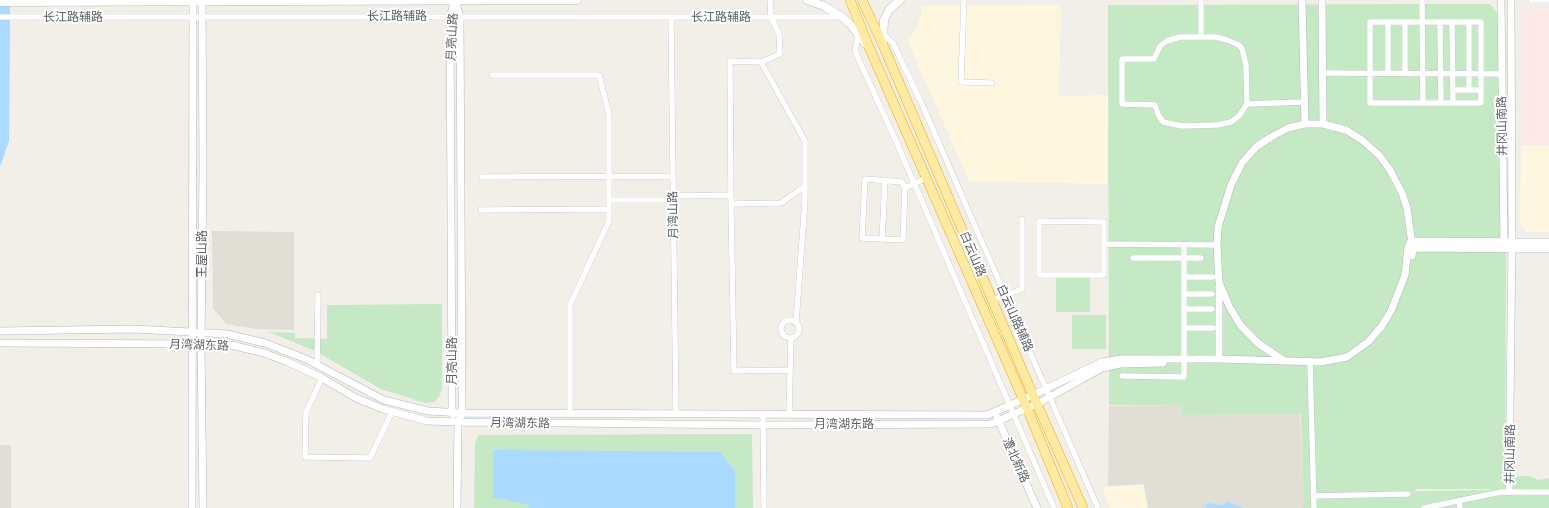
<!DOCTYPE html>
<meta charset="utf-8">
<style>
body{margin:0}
canvas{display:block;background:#f1efe8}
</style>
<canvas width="1549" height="508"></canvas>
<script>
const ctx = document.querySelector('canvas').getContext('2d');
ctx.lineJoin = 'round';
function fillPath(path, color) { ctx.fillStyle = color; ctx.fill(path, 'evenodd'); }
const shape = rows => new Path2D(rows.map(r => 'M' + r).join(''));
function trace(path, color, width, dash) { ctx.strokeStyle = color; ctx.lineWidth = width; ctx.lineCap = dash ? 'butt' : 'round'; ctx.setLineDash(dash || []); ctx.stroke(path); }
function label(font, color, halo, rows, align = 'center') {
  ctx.font = font + ' "Exo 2","Noto Sans SC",sans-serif'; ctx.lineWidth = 4; ctx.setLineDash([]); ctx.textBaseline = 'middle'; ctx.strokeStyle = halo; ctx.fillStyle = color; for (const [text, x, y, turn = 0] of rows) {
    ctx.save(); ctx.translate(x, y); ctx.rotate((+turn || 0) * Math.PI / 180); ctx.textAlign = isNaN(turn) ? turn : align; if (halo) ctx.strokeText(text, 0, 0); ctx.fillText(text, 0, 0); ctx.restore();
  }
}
const commercial = shape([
 [1061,5,1059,96,1108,95,1107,184,969,181,907,40,916,30,921,16,921,6],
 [1521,145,1549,145,1549,232,1526,232,1520,224],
 [1143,485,1147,508,1110,508,1102,487]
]);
const education = shape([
 [212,231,294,232,294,330,256,329,226,324,213,308],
 [1181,405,1182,415,1300,414,1303,508,1148,508,1144,484,1108,486,1109,406],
 [0,445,11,445,11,508,0,508]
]);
const medical = shape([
 [1549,11,1549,144,1521,144,1521,12]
]);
const green = shape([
 [1490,4,1498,14,1501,251,1506,251,1505,477,1493,488,1506,477,1530,476,1538,480,1549,478,1549,508,1303,508,1301,414,1182,415,1181,405,1109,405,1108,5],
 [1417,489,1491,489,1491,490,1417,491,1411,494],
 [1056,278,1090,278,1090,312,1056,312],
 [442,304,442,389,439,397,434,402,426,403,381,389,315,351,269,332,295,333,295,338,327,339,327,305],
 [1072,315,1106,315,1106,349,1072,349],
 [752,434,753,508,474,508,475,443,479,435]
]);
const water = shape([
 [0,0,10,0,10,24,9,141,0,167],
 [494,450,720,452,735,471,735,508,529,508,527,504,512,502,505,499,493,498],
 [1228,502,1244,508,1204,508,1208,503,1220,505,1225,504]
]);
const minor = shape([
 [964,0,961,82,992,83],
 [1201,0,1201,37],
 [1422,0,1423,103],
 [1531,0,1549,0],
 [0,17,841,17],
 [671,17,676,414],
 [1370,22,1481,22,1481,103,1370,103,1370,22],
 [1388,22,1388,73],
 [1405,22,1405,73],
 [1440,22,1441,103],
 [1452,22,1453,103],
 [1469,22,1469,90],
 [859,33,855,51,899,148,1054,508],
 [883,34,893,43,921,102,1098,508],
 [761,62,780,54,779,34,771,17,770,0],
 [1322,73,1502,74],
 [492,75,599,75,609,114,609,221,570,305,570,414],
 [1453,90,1481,90],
 [1247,104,1246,65,1242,49,1239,45,1227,40,1216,37,1180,37,1167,41,1160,46,1154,59,1122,59,1122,104,1155,105,1158,114,1163,122,1182,126,1217,125,1231,122,1239,116,1247,104,1304,102],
 [482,177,673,176],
 [905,188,903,240,862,238,865,179,902,182,905,188,926,178],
 [673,196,731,195],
 [609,200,673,200],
 [731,204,781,203,805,186],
 [481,210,609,209],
 [882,239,885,181],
 [1104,244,1104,222,1039,221,1039,275,1104,275,1104,244,1217,245],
 [1133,258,1201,258],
 [1184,277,1213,277],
 [1184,294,1212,294],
 [992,300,1022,289,1022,219],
 [1184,309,1212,309],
 '781 329a9 9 0 1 1 18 0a9 9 0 1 1-18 0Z',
 [1184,328,1213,328],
 [1310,362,1314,508],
 [317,365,318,295],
 [790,370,734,371,731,204,730,61,761,62,805,141,805,200,796,323],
 [1122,376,1184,377,1184,245],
 [322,378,306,412,305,457,370,458,392,412],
 [763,414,764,508],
 [789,414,791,338],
 [1313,496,1408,494],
 [1459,501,1460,508],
 [1424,508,1501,492,1549,492]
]);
const tertiary = shape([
 [202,0,203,168,201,344,203,508],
 [1302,0,1305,124],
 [1322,0,1323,124],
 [1501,0,1504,242,1507,244],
 [455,1,460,16,462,403,462,413,458,422,457,508],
 [1412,256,1413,248,1549,249],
 [0,331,134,329,227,334,265,343,306,359,384,400,428,411,462,413,987,415,1033,395,1102,362,1122,359,1219,359,1321,362,1347,357,1368,342,1381,327,1391,311,1405,275,1408,248,1411,241,1549,242],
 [0,343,192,344,231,345,264,353,288,362,322,378,356,398,383,409,427,421,458,422,763,425,991,424,1037,404,1102,368,1120,364,1163,363],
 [1219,359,1219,286],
 [1283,360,1259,344,1241,326,1229,306,1219,282,1217,245,1218,227,1231,185,1242,163,1256,147,1271,137,1288,128,1305,124,1323,124,1346,130,1362,140,1379,155,1390,170,1402,193,1407,208,1412,244],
 [453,415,452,413,452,403,450,16,455,1],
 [997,417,1037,508],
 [1509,492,1512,242,1511,0],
 [192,508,193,0]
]);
const secondary = shape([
 [807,0,824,6,842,17,851,25,866,44],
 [0,2,577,0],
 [883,44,884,20,889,10,900,0]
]);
const trunk = shape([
 [850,0,869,47,1027,408,1068,508],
 [862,0,883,45,1033,395,1083,508]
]);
const streetNames = [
 ["长江路辅路",397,16],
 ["长江路辅路",73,17],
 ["长江路辅路",721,17],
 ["月亮山路",452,37,-87],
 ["井冈山南路",1502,126,-91],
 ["月湾山路",673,215,-91],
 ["王屋山路",202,254,-90],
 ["白云山路",973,254,67],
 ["白云山路辅路",1015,318,66],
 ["月湾湖东路",199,345,2],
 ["月亮山路",452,361,-90],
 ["月湾湖东路",520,423,1],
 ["月湾湖东路",844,424],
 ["井冈山南路",1510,454,-89],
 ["澧北新路",1016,460,66]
];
fillPath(commercial, '#fef7e0');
fillPath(education, '#e1ded6');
fillPath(medical, '#fce8e6');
fillPath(green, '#c5e8c5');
fillPath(water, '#aadaff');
trace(minor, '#b5b8bc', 6);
trace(tertiary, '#b5b8bc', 8);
trace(secondary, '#b6babf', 9);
trace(trunk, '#f9ab00', 10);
trace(minor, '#fff', 5.5);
trace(tertiary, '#fff', 7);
trace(secondary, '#fff', 8);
trace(trunk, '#feeaa1', 9);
label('12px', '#5f6368', '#fff', streetNames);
</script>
